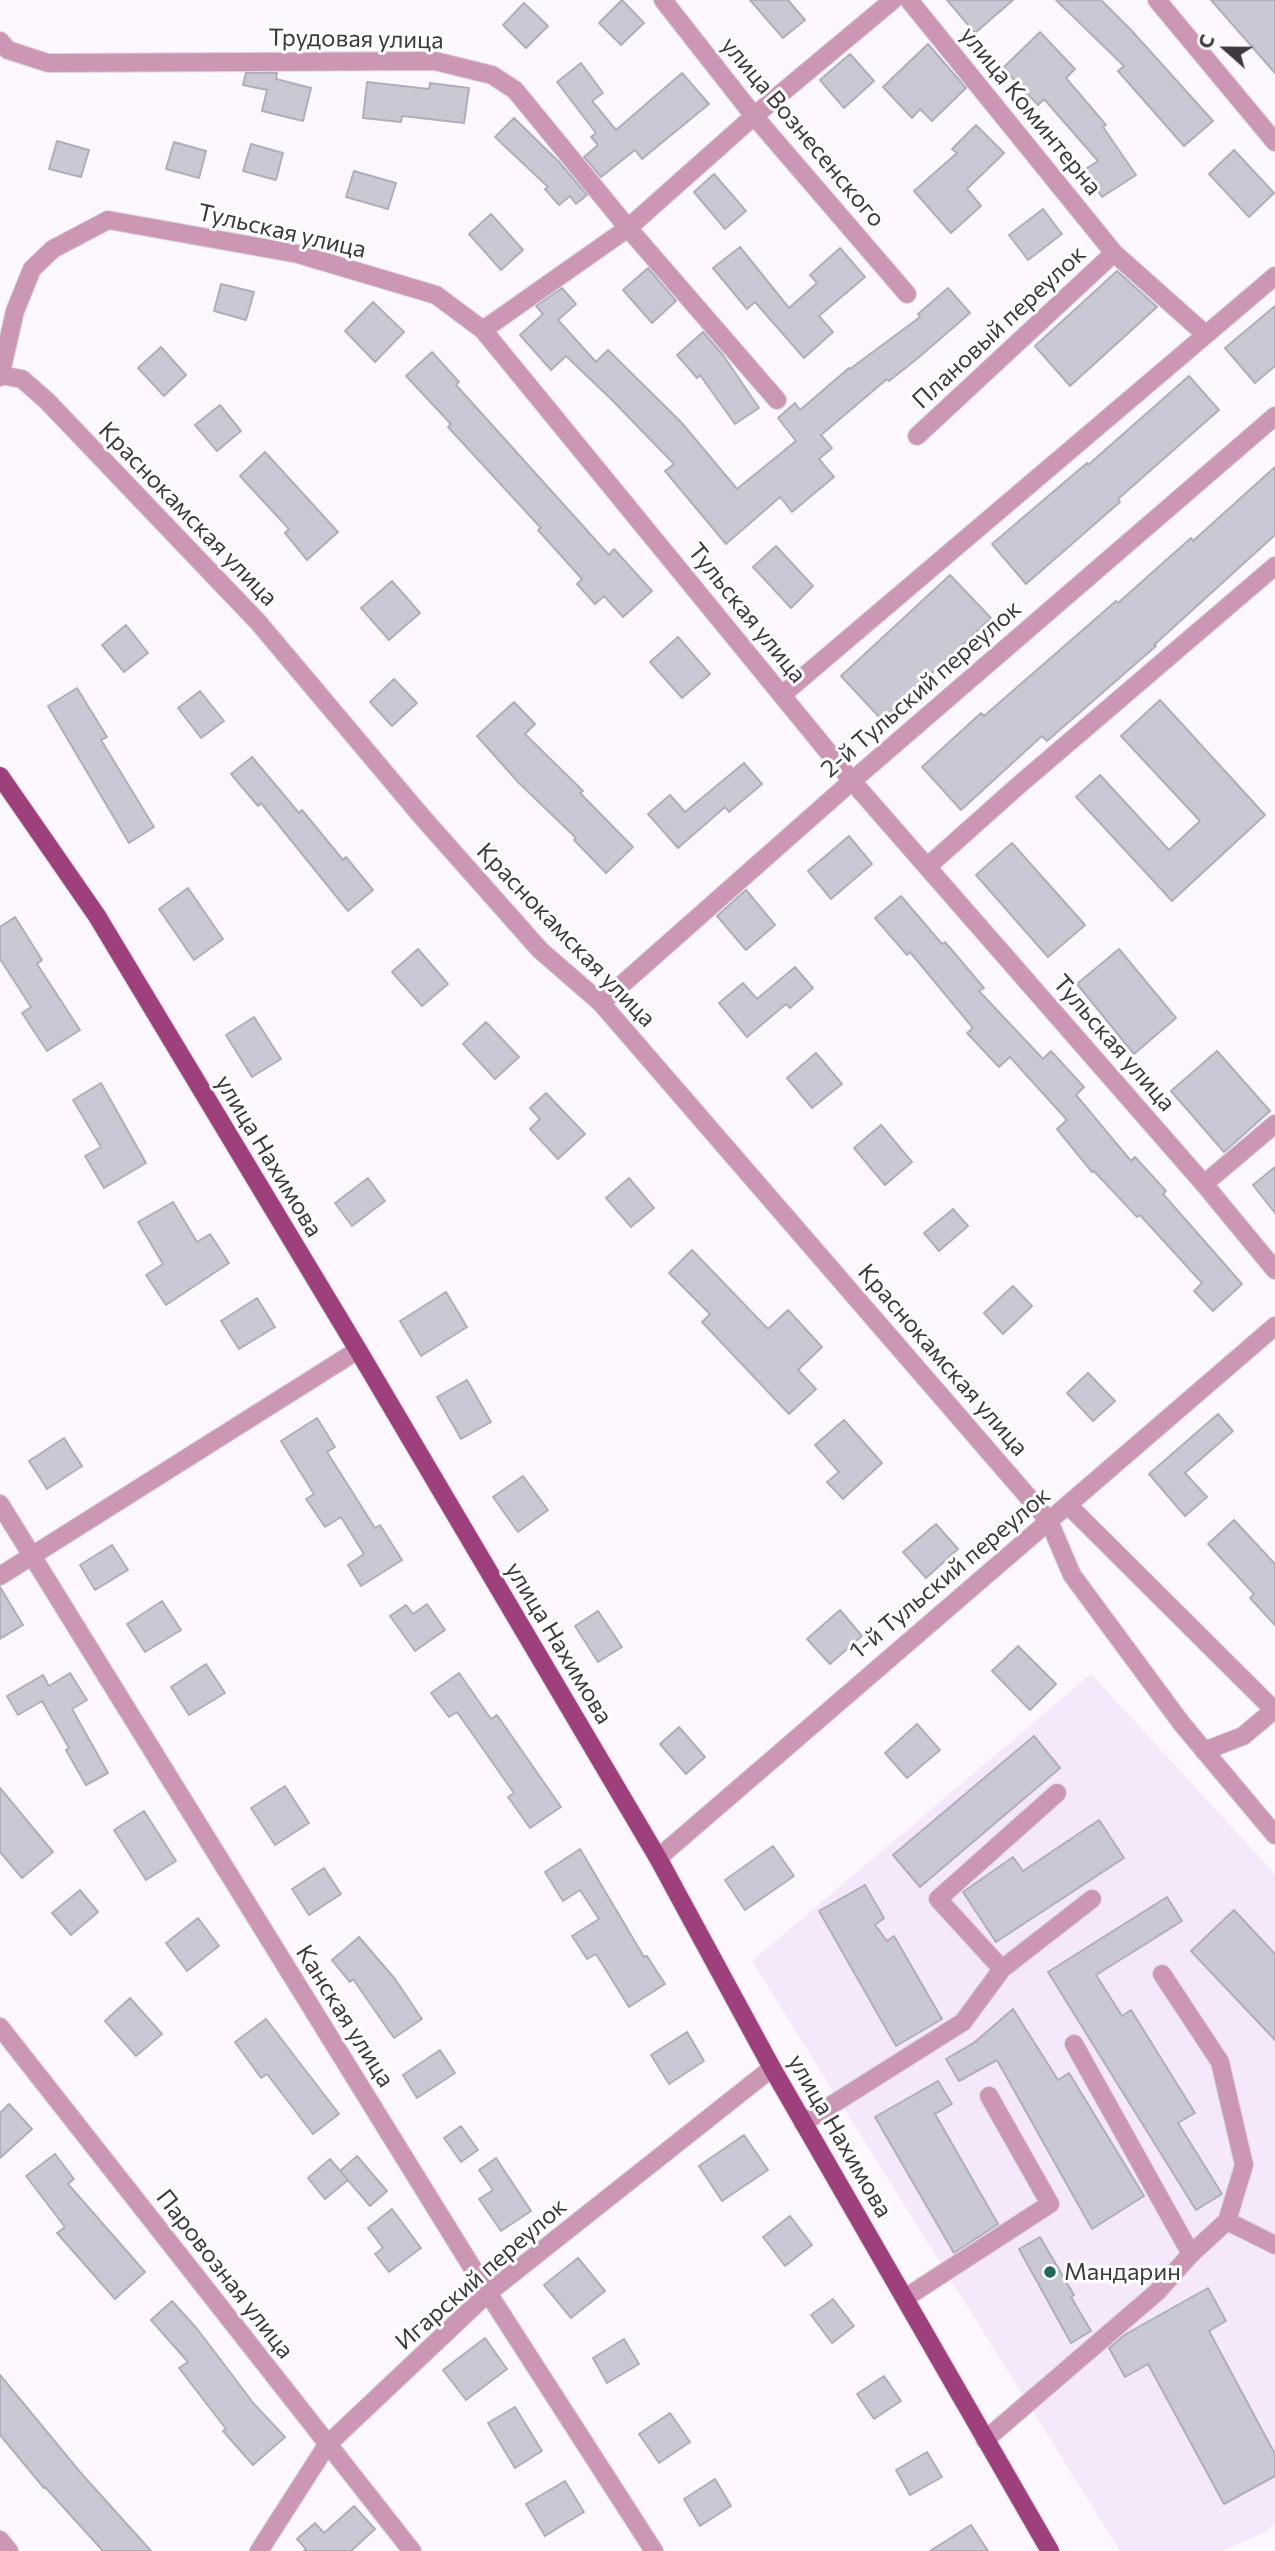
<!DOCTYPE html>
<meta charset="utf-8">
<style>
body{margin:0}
#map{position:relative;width:1275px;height:2551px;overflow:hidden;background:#fdf8ff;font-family:Commissioner,sans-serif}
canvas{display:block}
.north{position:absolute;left:1191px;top:14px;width:70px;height:70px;-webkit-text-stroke:5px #fff;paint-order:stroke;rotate:291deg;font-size:19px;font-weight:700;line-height:28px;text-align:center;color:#3d3a3f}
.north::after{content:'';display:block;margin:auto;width:24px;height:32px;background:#3d3a3f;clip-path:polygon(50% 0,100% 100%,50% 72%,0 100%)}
</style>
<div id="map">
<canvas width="1275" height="2551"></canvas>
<div class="north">С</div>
</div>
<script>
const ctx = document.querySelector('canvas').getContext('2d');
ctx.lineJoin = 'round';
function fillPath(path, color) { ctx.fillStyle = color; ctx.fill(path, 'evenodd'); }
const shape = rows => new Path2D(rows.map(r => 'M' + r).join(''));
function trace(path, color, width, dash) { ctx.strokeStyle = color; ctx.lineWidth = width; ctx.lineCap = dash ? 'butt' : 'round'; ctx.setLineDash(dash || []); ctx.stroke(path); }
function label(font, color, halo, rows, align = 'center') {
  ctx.font = font + ' Commissioner,sans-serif'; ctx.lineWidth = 6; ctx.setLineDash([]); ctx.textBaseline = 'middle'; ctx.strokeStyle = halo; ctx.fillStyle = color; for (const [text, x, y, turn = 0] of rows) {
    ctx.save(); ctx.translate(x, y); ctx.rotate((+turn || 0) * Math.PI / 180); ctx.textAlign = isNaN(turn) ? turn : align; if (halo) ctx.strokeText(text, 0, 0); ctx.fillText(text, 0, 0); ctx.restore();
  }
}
const built = shape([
 [1091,1674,1275,1874,1275,2523,1265,2532,1223,2551,1120,2551,752,1961]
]);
const building = shape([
 [622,0,644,23,621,45,599,23,622,0],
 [750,0,788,0,805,20,783,38,750,0],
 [947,0,1013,0,975,33,947,0],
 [1056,0,1101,0,1131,30,1213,121,1184,146,1118,71,1124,66,1056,0],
 [1211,0,1275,0,1275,73,1211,0],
 [524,3,548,26,526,48,503,25,524,3],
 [1040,32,1075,69,1066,78,1106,125,1103,127,1136,175,1102,197,1084,170,1098,161,1044,99,1038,105,1003,68,1040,32],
 [928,44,966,88,932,121,920,109,912,118,883,87,928,44],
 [850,54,874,81,844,108,820,80,850,54],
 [581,63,603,93,592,101,616,130,682,73,709,104,642,159,635,150,601,177,584,157,598,145,591,137,596,133,557,82,581,63],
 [246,73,277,73,276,79,311,88,303,121,262,111,267,90,243,85,246,73],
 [367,82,429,89,430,83,469,88,464,123,402,116,401,122,363,118,367,82],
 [514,118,559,162,587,195,576,204,570,196,559,205,545,189,548,187,495,137,514,118],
 [976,125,1004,153,967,189,981,206,951,233,914,191,957,153,952,149,976,125],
 [57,141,89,150,81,177,49,169,57,141],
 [174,142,206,151,199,178,166,169,174,142],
 [251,144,283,153,276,180,243,171,251,144],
 [1234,150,1274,193,1249,217,1209,174,1234,150],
 [354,171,396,183,388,209,346,197,354,171],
 [714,174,746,211,725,229,694,192,714,174],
 [1043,209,1062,234,1028,260,1009,235,1043,209],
 [491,214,523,250,501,270,469,234,491,214],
 [740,247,789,308,817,283,810,275,840,248,865,277,819,316,833,332,804,358,755,302,747,309,713,268,740,247],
 [648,268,676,301,652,323,623,290,648,268],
 [1117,271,1157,307,1070,386,1035,346,1117,271],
 [221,284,254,292,246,320,214,311,221,284],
 [562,288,576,304,558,320,596,362,608,350,681,422,737,489,796,441,778,418,795,403,800,410,849,368,850,369,920,317,918,314,948,288,970,313,918,358,889,381,887,379,821,435,832,448,819,459,834,477,792,512,780,497,726,544,665,471,674,464,612,400,566,356,551,370,520,335,543,314,536,306,562,288],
 [373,302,404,332,375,362,345,331,373,302],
 [1275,306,1275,366,1255,383,1225,348,1275,306],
 [703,332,723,355,759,408,735,424,700,375,697,378,677,355,703,332],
 [161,347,186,375,164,396,138,368,161,347],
 [432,352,459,382,456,385,609,555,614,549,652,591,623,617,604,596,595,604,577,584,582,579,538,530,541,528,448,427,451,424,406,376,432,352],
 [1189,376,1219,410,1118,499,1120,502,1026,584,992,544,1087,463,1088,465,1189,376],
 [220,405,241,431,217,451,195,425,220,405],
 [265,452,338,532,307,560,285,533,289,529,240,476,265,452],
 [1275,467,1275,535,1154,645,1156,646,1047,741,1042,736,961,810,922,767,981,713,984,716,1116,601,1118,603,1191,538,1193,541,1275,467],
 [776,546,813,586,791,608,753,567,776,546],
 [950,575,991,618,882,720,841,676,950,575],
 [392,581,420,613,389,640,361,608,392,581],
 [126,625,148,653,124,672,102,645,126,625],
 [678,637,710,674,682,698,650,662,678,637],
 [394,679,417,703,392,726,370,702,394,679],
 [77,688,107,737,101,740,154,827,129,843,48,706,77,688],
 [200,691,224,721,201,738,178,708,200,691],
 [1160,700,1265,815,1172,901,1076,797,1100,775,1169,850,1200,821,1121,736,1160,700],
 [514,702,535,724,525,734,583,791,580,793,633,847,606,873,574,840,576,838,518,782,477,736,514,702],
 [252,757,299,813,302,810,343,860,346,857,373,890,348,911,261,803,258,806,231,774,252,757],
 [744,763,762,784,729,812,725,807,678,848,648,814,670,795,685,812,744,763],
 [849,836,872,864,831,899,808,871,849,836],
 [1012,843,1085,925,1048,957,976,875,1012,843],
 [188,888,223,939,194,960,159,909,188,888],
 [746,890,775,925,746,950,717,916,746,890],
 [901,896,942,944,945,942,984,988,979,991,1043,1059,1051,1051,1084,1087,1076,1095,1131,1161,1135,1157,1166,1191,1163,1194,1242,1284,1213,1311,1194,1291,1202,1283,1140,1215,1137,1217,1094,1171,1092,1172,1057,1129,1067,1120,1010,1057,999,1067,967,1033,973,1028,910,952,907,955,875,918,901,896],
 [15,917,42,960,37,964,80,1030,47,1051,22,1013,31,1007,0,959,0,927,15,917],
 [418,949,448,984,422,1006,392,972,418,949],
 [1119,949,1176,1018,1134,1054,1077,984,1119,949],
 [795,967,813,988,790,1008,786,1004,747,1037,719,1003,743,983,757,999,795,967],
 [254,1017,281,1059,252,1077,226,1035,254,1017],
 [486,1022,519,1057,495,1079,463,1044,486,1022],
 [1217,1051,1270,1111,1224,1152,1171,1091,1217,1051],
 [816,1053,842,1084,812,1108,787,1078,816,1053],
 [101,1083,146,1163,104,1188,85,1156,101,1147,73,1100,101,1083],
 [546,1093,585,1134,558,1159,530,1129,540,1119,530,1108,546,1093],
 [881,1125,912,1162,885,1185,854,1148,881,1125],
 [1275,1167,1275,1213,1253,1185,1275,1167],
 [368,1178,385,1201,352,1226,335,1203,368,1178],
 [629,1178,654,1208,631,1227,606,1198,629,1178],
 [173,1202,197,1242,210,1234,229,1263,166,1305,146,1275,163,1264,138,1222,173,1202],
 [953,1209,968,1226,939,1251,924,1233,953,1209],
 [692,1250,768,1329,788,1310,822,1347,798,1370,816,1389,789,1414,702,1322,710,1314,669,1273,692,1250],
 [1013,1286,1032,1306,1003,1334,984,1313,1013,1286],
 [446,1292,467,1327,421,1356,400,1321,446,1292],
 [257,1298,275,1327,239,1349,221,1321,257,1298],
 [1088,1373,1115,1401,1093,1421,1067,1393,1088,1373],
 [467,1380,491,1422,461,1439,437,1397,467,1380],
 [1218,1414,1233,1431,1185,1473,1207,1497,1185,1516,1149,1474,1218,1414],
 [317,1418,335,1447,327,1452,375,1528,380,1525,402,1560,361,1586,348,1565,364,1554,341,1517,325,1527,306,1499,314,1494,281,1441,317,1418],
 [844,1420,882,1463,843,1499,827,1482,839,1472,815,1445,844,1420],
 [64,1438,82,1466,47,1489,29,1461,64,1438],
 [523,1476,548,1510,518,1532,493,1497,523,1476],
 [1234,1520,1275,1564,1275,1625,1250,1598,1254,1594,1208,1544,1234,1520],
 [936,1524,958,1549,926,1578,903,1552,936,1524],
 [112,1545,128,1570,95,1590,80,1565,112,1545],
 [0,1587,23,1625,0,1639,0,1587],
 [162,1601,181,1630,145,1652,127,1624,162,1601],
 [427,1604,445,1630,415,1651,390,1616,406,1605,413,1614,427,1604],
 [840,1610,862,1636,830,1664,807,1639,840,1610],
 [598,1611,622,1647,598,1662,575,1626,598,1611],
 [1018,1646,1056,1684,1030,1710,992,1671,1018,1646],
 [206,1664,225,1693,189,1715,171,1687,206,1664],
 [70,1673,87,1700,72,1709,108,1773,86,1785,66,1750,69,1748,42,1701,18,1715,7,1696,43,1675,49,1686,70,1673],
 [459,1673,491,1719,497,1715,561,1807,530,1828,508,1797,514,1793,457,1712,449,1717,431,1693,459,1673],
 [917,1724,940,1750,907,1778,885,1753,917,1724],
 [679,1727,705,1757,686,1774,660,1744,679,1727],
 [1034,1736,1060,1768,920,1887,893,1855,1034,1736],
 [285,1786,309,1823,275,1845,251,1808,285,1786],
 [0,1788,53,1852,22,1878,0,1852,0,1788],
 [144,1811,176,1861,146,1880,114,1830,144,1811],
 [1099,1820,1124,1858,996,1942,963,1892,1013,1857,1023,1871,1099,1820],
 [773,1846,794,1876,745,1910,725,1880,773,1846],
 [580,1849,644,1957,647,1956,665,1984,629,2007,596,1954,587,1959,572,1936,599,1919,580,1890,563,1901,545,1872,580,1849],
 [324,1868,341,1894,309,1915,292,1889,324,1868],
 [865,1885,884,1918,875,1925,887,1941,894,1936,942,2019,896,2046,819,1911,865,1885],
 [80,1890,98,1912,71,1935,52,1913,80,1890],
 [1167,1897,1182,1921,1096,1975,1122,2016,1131,2010,1195,2113,1178,2123,1222,2194,1196,2210,1048,1972,1167,1897],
 [1234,1910,1275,1954,1275,2040,1191,1951,1234,1910],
 [198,1918,219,1946,187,1971,166,1943,198,1918],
 [359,1937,395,1979,422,2019,394,2038,353,1979,350,1982,332,1960,359,1937],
 [130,1998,162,2034,136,2056,105,2021,130,1998],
 [1013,2009,1058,2080,1069,2073,1144,2196,1092,2229,997,2060,959,2081,946,2059,975,2042,1013,2009],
 [266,2019,339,2114,313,2134,267,2074,261,2078,235,2042,266,2019],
 [687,2032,704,2061,669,2084,651,2055,687,2032],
 [440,2050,455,2073,417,2098,403,2075,440,2050],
 [938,2081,952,2104,935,2114,998,2224,954,2253,875,2117,938,2081],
 [9,2104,32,2129,0,2158,0,2113,9,2104],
 [461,2126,478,2150,461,2162,444,2138,461,2126],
 [744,2135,768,2170,722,2201,699,2166,744,2135],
 [55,2154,74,2179,68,2184,145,2272,115,2299,57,2233,65,2227,26,2176,55,2154],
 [357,2156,387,2191,370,2206,340,2171,357,2156],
 [496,2158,531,2211,501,2231,479,2199,493,2190,479,2170,496,2158],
 [330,2159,348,2180,325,2199,308,2178,330,2159],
 [392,2209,421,2248,389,2272,375,2254,383,2248,368,2228,392,2209],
 [790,2216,812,2245,785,2266,763,2237,790,2216],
 [1040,2237,1074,2295,1071,2297,1091,2331,1071,2343,1019,2249,1040,2237],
 [578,2258,605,2291,571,2318,544,2285,578,2258],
 [1208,2288,1226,2321,1209,2331,1275,2454,1275,2476,1224,2504,1148,2364,1125,2377,1109,2348,1126,2334,1208,2288],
 [833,2299,854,2326,832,2343,811,2315,833,2299],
 [172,2301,198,2330,254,2404,285,2437,253,2465,223,2431,226,2429,179,2368,188,2362,151,2320,172,2301],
 [485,2338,507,2369,466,2400,443,2370,485,2338],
 [624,2339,639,2364,607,2383,593,2358,624,2339],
 [0,2375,80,2472,151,2551,103,2551,45,2487,44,2488,0,2435,0,2375],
 [884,2376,901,2401,874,2419,857,2394,884,2376],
 [515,2407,542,2451,515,2468,488,2423,515,2407],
 [670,2413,690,2442,659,2463,639,2434,670,2413],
 [927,2452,942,2477,910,2495,896,2470,927,2452],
 [715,2479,731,2506,700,2526,684,2499,715,2479],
 [565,2481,584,2512,545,2536,526,2504,565,2481],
 [354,2506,375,2529,351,2551,304,2551,306,2549,297,2539,315,2523,324,2533,354,2506],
 [971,2525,988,2551,930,2551,971,2525]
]);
const minor = shape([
 [663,0,754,116,907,294],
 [909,0,1114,253,1205,334],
 [1157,0,1275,142],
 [0,41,8,50,48,63,435,61,492,75,515,90,628,228,777,400],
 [483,330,628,228,754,116,893,0],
 [1,375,22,379,47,401,258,622,423,818,540,950,601,1003,1049,1521,1072,1575,1182,1724,1275,1835],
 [0,377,15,311,32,269,53,249,108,220,298,254,436,295,483,330,852,781,1204,1184,1275,1270],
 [917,436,1114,253],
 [782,695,1275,276],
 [927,867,1019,785,1275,566],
 [601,1003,852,781,1275,416],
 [1204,1184,1275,1124],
 [0,1504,488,2293,654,2551],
 [1068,1505,1275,1711],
 [0,1576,358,1350],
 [1204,1751,1243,1736,1274,1710],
 [658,1858,1275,1326],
 [1002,1969,938,1899,1057,1793],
 [1162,1974,1220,2062,1244,2165,1227,2221],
 [0,2027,412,2551],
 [1074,2044,1191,2254],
 [803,2123,963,2022,1002,1969,1092,1899],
 [905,2298,1050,2204,989,2096],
 [985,2440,1157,2292,1191,2254,1227,2221,1275,2245],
 [0,2540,9,2551],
 [259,2551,327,2445,488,2293,772,2068]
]);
const major = shape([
 [0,776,97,916,358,1350,658,1858,772,2068,1050,2551]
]);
const markers = [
 [1050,2272,7,"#21695f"]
];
const streetNames = [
 ["Трудовая улица",356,39,1],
 ["улица Коминтерна",1031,111,51],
 ["улица Вознесенского",803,132,50],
 ["Тульская улица",282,231,13],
 ["Плановый переулок",999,327,-43],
 ["Краснокамская улица",188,514,46],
 ["Тульская улица",747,613,51],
 ["2-й Тульский переулок",921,689,-41],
 ["Краснокамская улица",566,935,46],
 ["Тульская улица",1114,1043,49],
 ["улица Нахимова",269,1156,59],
 ["Краснокамская улица",943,1360,49],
 ["1-й Тульский переулок",950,1573,-40],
 ["улица Нахимова",559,1643,59],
 ["Канская улица",345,2016,58],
 ["улица Нахимова",840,2136,60],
 ["Паровозная улица",225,2274,52],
 ["Игарский переулок",481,2274,-41]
];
const poiNames = [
 ["Мандарин",1064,2272]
];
fillPath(built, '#f5e8fa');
fillPath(building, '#c9c8d4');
trace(building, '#afaeba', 2);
trace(minor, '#dad6dc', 20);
trace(major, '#dad6dc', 20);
trace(minor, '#cc97b5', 18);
trace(major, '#9d407c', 18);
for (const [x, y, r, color] of markers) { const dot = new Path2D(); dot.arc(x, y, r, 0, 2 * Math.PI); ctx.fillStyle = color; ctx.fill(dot); trace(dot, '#fff', 2.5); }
label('24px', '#3d3a3f', '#fff', streetNames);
label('24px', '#3d3a3f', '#fff', poiNames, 'left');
</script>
